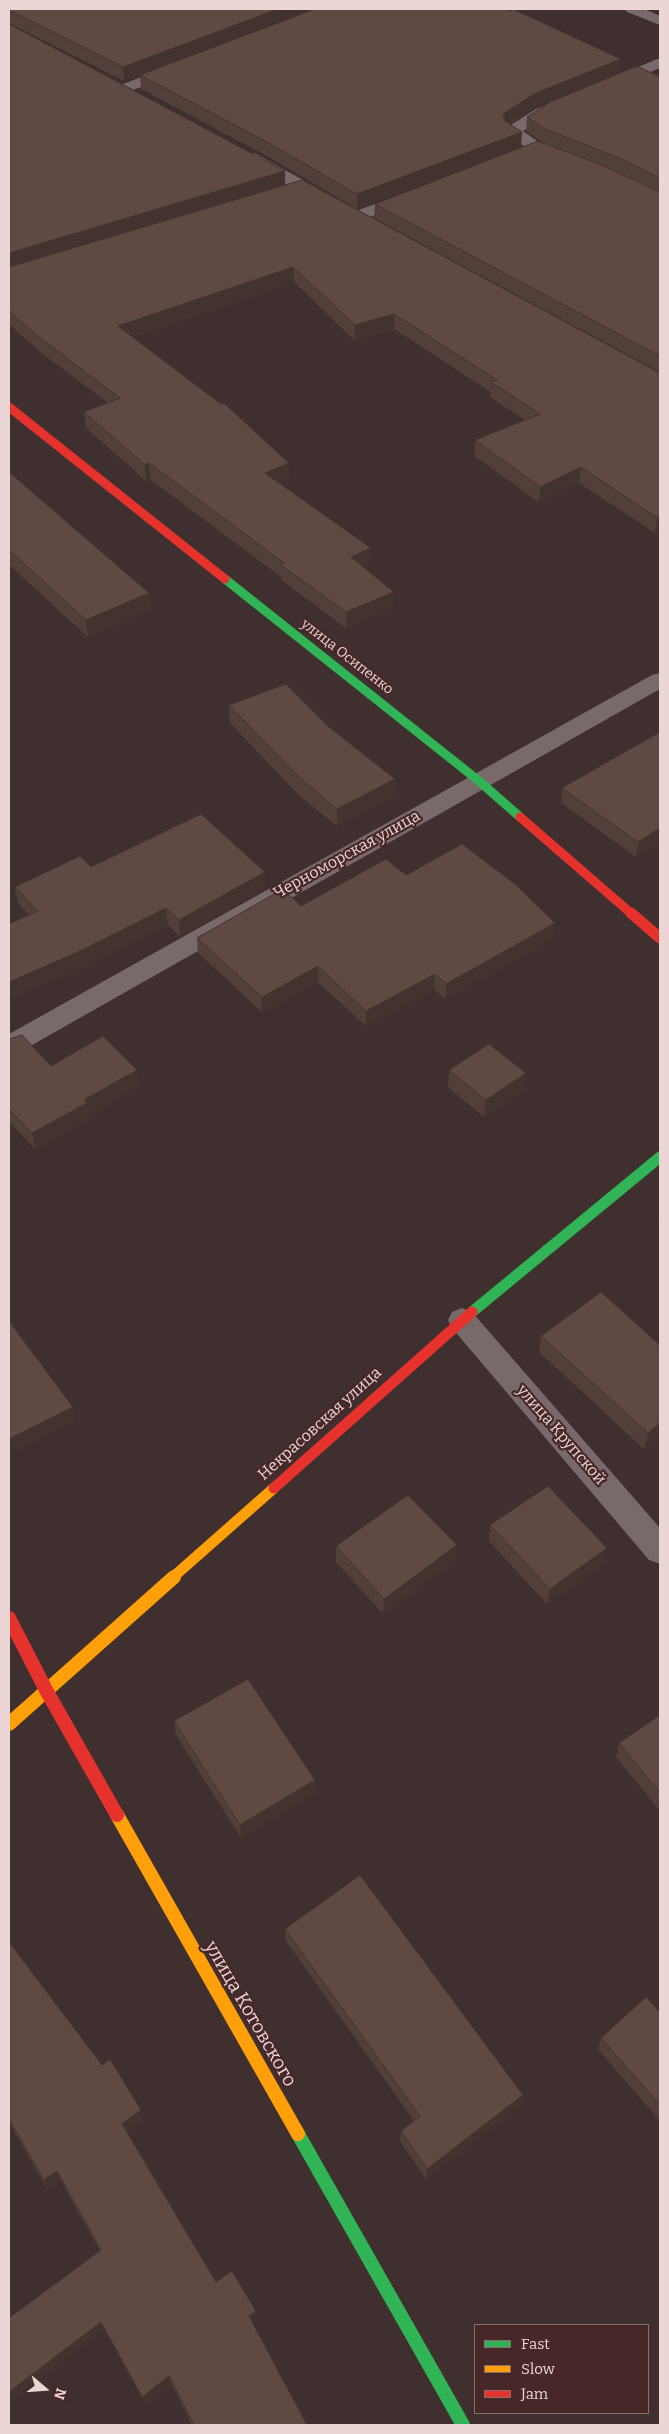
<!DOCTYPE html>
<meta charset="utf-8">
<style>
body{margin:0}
#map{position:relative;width:669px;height:2434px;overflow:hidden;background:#402f2f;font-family:Bitter,serif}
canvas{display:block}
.frame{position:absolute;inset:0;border:10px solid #ebd5d5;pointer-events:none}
.legend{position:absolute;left:474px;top:2324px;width:175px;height:90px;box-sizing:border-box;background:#482728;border:1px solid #896d6d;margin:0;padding:6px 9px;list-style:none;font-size:15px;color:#ebd5d5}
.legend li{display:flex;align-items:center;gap:10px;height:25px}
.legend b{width:25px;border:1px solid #896d6d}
.north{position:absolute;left:20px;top:2364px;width:50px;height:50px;-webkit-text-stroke:4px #482728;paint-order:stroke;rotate:108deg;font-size:14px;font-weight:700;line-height:20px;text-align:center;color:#ebd5d5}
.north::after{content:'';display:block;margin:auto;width:18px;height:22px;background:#ebd5d5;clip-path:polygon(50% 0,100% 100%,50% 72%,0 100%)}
</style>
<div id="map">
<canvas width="669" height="2434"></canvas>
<div class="frame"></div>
<ul class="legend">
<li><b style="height:6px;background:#30b455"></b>Fast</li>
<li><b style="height:6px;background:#ff9f0a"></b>Slow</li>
<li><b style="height:6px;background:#e5322d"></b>Jam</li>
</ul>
<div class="north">N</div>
</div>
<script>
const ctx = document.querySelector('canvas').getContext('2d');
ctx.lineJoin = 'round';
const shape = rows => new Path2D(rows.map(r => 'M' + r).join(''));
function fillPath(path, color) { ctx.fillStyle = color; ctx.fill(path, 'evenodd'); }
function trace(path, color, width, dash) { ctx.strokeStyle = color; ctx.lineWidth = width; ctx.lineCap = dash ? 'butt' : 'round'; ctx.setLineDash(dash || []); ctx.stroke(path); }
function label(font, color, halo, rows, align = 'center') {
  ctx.font = font + ' Bitter,serif'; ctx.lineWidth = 4.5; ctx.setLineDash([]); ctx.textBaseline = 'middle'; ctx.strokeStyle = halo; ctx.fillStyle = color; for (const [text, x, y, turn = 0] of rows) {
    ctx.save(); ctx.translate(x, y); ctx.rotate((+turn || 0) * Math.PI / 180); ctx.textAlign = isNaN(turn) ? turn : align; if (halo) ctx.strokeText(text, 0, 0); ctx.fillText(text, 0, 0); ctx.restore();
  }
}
const street = shape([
 [625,9,644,9,660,16,660,25,627,12,625,9],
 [660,58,660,68,616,86,611,88,603,83,606,80,660,58],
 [175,64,183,69,180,72,128,92,118,92,115,89,118,86,175,64],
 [560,100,568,105,566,108,548,115,523,131,543,145,545,148,543,151,516,161,504,161,502,158,504,155,525,147,506,134,504,131,506,128,536,109,560,100],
 [254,153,332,196,334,200,332,204,320,204,248,161,246,158,248,155,254,153],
 [409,192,415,193,417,197,415,201,356,222,350,221,348,217,350,213,409,192],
 [660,673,660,689,18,1053,9,1055,9,1034,652,675,660,673],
 [462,1308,472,1312,660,1528,660,1564,649,1560,452,1328,448,1320,452,1312,462,1308]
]);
const fastFar2 = shape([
 [225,579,479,781,520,817]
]);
const fastFar1 = shape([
 [472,1312,660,1157]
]);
const fast = shape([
 [298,2134,463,2425]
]);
const slowFar1 = shape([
 [172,1578,274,1488]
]);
const slow = shape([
 [9,1724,174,1577],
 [117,1815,298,2134]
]);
const jamFar2 = shape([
 [9,407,225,579],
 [520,817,633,915]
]);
const jamFar1 = shape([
 [631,913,660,938],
 [274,1488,472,1312]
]);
const jam = shape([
 [9,1618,46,1690,117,1815]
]);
const wall = shape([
 [9,9,621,59,619,73,535,107,510,124,521,147,357,209,267,156,141,89,140,75,124,81,9,23],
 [9,24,285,171,285,185,660,373,660,531,655,533,579,483,539,502,474,456,475,440,525,420,490,397,491,392,394,329,354,340,294,282,132,337,290,479,280,483,370,563,363,567,393,607,346,628,281,580,281,577,150,479,146,481,86,428,84,412,108,403,35,348,9,324],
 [660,77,660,372,374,218,375,204,544,143,526,131,527,117],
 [9,472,149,593,151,610,88,637,9,565],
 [229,705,329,727,395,779,394,796,337,826,300,796,230,723],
 [660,732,660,842,636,857,561,803,562,788],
 [91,867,266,889,180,936,168,925,80,968,9,999,9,924,29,915,18,903,15,887],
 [406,875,553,939,445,999,434,989,366,1026,318,982,262,1012,198,953,197,938],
 [9,1039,51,1066,139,1086,89,1115,89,1119,35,1149,9,1122],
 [449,1070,524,1090,484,1117,448,1087],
 [660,1207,660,1221,658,1219],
 [541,1336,660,1345,660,1437,644,1449,539,1352],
 [490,1525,604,1563,547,1604,489,1541],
 [336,1546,455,1561,383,1614,336,1562],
 [660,1715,660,1811,616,1757,619,1743],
 [174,1721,315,1780,315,1793,241,1838,176,1735],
 [285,1929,523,2095,521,2106,426,2179,400,2141,401,2131,414,2121,286,1941],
 [9,1942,102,2065,143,2119,127,2131,216,2282,256,2318,252,2322,307,2425,192,2425,171,2383,145,2403,104,2329,9,2402,100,2251,60,2179,47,2189,9,2122],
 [660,2012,660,2121,598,2049,601,2038]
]);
const shadedWall = shape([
 [278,9,315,9,124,81,123,67],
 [621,59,619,73,535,107,505,126,503,116,506,112,536,93],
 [522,132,521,147,357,209,357,194],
 [285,171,285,186,9,268,9,253],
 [293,267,294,282,119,341,118,326],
 [394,314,394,329,354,340,355,325],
 [149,463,150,479,146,481,145,465],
 [289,463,290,479,266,489,265,473],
 [581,467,579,483,539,502,540,487],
 [660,516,660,531,655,533,657,518],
 [371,548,370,563,351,573,351,557],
 [394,592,393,607,346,628,346,612],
 [149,593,151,610,88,637,86,620],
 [395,779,394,796,337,826,337,809],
 [660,828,660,842,636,857,638,842],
 [265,872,266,889,180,936,179,920],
 [166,908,168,925,80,968,9,999,9,982],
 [555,923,553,939,445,999,446,984],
 [318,966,318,982,262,1012,262,997],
 [435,974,434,989,366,1026,366,1011],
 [137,1070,139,1086,89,1115,89,1119,35,1149,32,1133,84,1100],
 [526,1073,524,1090,484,1117,486,1100],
 [73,1407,75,1421,10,1454,9,1447,9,1439],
 [660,1423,660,1437,644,1449,648,1433],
 [457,1545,455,1561,383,1614,384,1599],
 [607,1548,604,1563,547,1604,550,1589],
 [315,1780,315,1793,241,1838,240,1825],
 [523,2095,521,2106,426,2179,427,2169],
 [141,2110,143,2119,125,2133,122,2124],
 [57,2171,60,2179,47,2189,44,2180],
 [256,2311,256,2318,250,2324,249,2316],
 [101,2322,104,2329,9,2402,9,2392],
 [169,2376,171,2383,145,2403,142,2397]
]);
const building = shape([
 [9,9,278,9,123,67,9,10,9,9],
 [315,9,505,9,510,11,513,9,621,59,536,93,506,112,503,116,505,121,522,132,357,194,267,142,140,75,315,9],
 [9,24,285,171,9,253,9,24],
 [637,66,660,77,660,178,617,157,545,129,527,117,550,102,637,66],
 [538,141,604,166,660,192,660,356,375,204,538,141],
 [302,180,660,373,660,516,657,518,581,467,540,487,475,440,540,414,491,382,497,380,394,314,355,325,293,267,118,326,221,404,224,403,289,463,265,473,371,548,351,557,394,592,346,612,281,565,284,563,149,463,145,465,84,412,120,398,34,333,9,311,9,267,302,180],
 [9,472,149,593,86,620,9,550,9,472],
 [286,684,329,727,395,779,337,809,300,778,229,705,286,684],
 [660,732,660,828,638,842,562,788,660,732],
 [201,814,265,872,179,920,166,908,78,952,9,982,9,924,38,911,15,887,80,856,91,867,201,814],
 [462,844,515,884,555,923,446,984,435,974,366,1011,318,966,262,997,197,938,283,889,301,906,386,859,406,875,462,844],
 [22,1035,51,1066,103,1036,137,1070,84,1100,87,1103,32,1133,9,1109,9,1039,22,1035],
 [489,1044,526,1073,486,1100,449,1070,489,1044],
 [601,1292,660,1345,660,1423,648,1433,541,1336,601,1292],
 [9,1321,73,1407,9,1439,9,1321],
 [548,1486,607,1548,550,1589,490,1525,548,1486],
 [408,1495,457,1545,384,1599,336,1546,408,1495],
 [248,1679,315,1780,240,1825,174,1721,248,1679],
 [660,1715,660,1793,619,1743,660,1715],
 [360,1875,523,2095,427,2169,401,2131,420,2116,285,1929,360,1875],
 [9,1942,102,2065,110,2059,141,2110,122,2124,216,2282,232,2271,256,2311,249,2316,307,2425,194,2425,169,2376,142,2397,101,2322,9,2392,9,2318,101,2250,57,2171,44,2180,9,2119,9,1942],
 [646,1997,660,2012,660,2105,601,2038,646,1997]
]);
const farStreetnames = [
 ["улица Осипенко",347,657,38]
];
const streetNames = [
 ["Черноморская улица",347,855,-29],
 ["Некрасовская улица",320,1424,-42],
 ["улица Крупской",561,1435,49]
];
const nearStreetnames = [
 ["улица Котовского",250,2014,60]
];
fillPath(street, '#786a6a');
trace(fastFar2, '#30b455', 9);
trace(fastFar1, '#30b455', 11);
trace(fast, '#30b455', 14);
trace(slowFar1, '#ff9f0a', 11);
trace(slow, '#ff9f0a', 14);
trace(jamFar2, '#e5322d', 9);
trace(jamFar1, '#e5322d', 11);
trace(jam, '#e5322d', 14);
fillPath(wall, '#533f3a');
fillPath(shadedWall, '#43332f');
fillPath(building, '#604943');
trace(building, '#43332f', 1);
label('14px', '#ebd5d5', '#482728', farStreetnames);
label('16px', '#ebd5d5', '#482728', streetNames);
label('19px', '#ebd5d5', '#482728', nearStreetnames);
</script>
